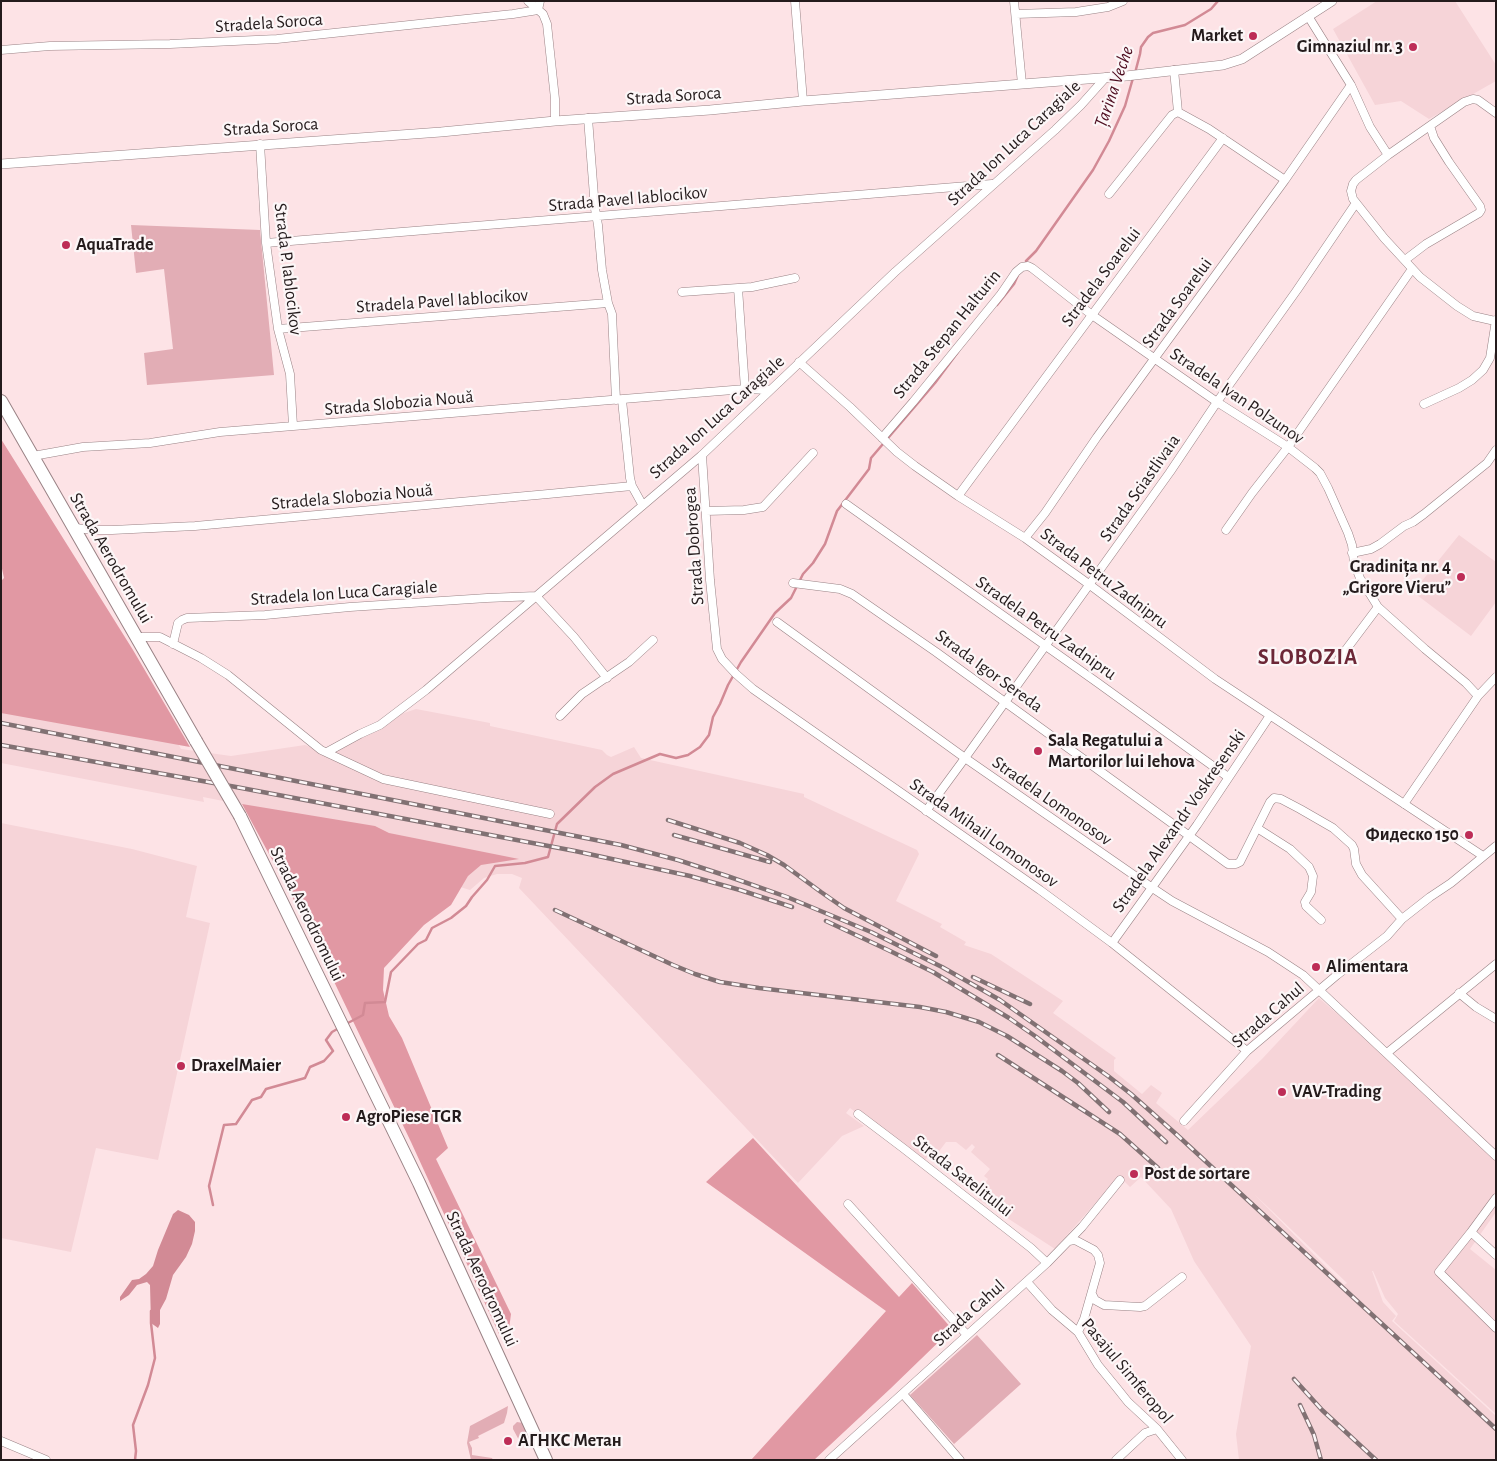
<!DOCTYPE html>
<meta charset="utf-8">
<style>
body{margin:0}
#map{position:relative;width:1497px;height:1461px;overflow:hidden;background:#fde3e6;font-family:"Alegreya Sans",sans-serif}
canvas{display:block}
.frame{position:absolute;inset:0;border:2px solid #241b1c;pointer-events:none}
</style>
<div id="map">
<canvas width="1497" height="1461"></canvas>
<div class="frame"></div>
</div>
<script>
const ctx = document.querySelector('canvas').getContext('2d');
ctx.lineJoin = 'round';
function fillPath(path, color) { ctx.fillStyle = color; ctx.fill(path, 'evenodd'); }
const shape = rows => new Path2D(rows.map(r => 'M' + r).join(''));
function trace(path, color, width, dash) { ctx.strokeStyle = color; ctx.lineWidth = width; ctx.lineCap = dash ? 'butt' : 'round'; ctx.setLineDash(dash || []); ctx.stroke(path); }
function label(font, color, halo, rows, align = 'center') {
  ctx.font = font + ' "Alegreya Sans",sans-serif'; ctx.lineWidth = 4.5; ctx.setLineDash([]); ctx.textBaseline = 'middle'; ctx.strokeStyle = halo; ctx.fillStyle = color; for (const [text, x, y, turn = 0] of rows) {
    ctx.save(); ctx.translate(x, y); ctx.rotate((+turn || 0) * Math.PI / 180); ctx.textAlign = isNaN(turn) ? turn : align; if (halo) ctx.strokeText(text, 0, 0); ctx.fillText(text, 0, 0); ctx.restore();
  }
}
const built = shape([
 [1377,1,1455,1,1496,65,1496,81,1429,119,1401,101,1375,105,1333,29],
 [1459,535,1496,562,1496,602,1471,636,1413,592],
 [1,622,123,647,181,749,231,756,305,745,321,751,338,749,382,729,401,714,416,709,490,723,490,726,602,750,607,755,611,757,634,747,641,758,804,794,804,797,917,850,919,854,896,901,942,924,940,927,966,942,964,945,991,954,1063,1001,1053,1013,1116,1058,1114,1060,1114,1071,1142,1094,1151,1085,1162,1093,1156,1103,1188,1130,1262,1059,1319,998,1496,1152,1496,1212,1470,1249,1496,1270,1496,1414,1394,1321,1398,1314,1385,1298,1373,1271,1372,1271,1383,1302,1396,1316,1392,1321,1496,1416,1496,1460,1239,1460,1236,1434,1251,1346,1194,1261,1171,1209,1141,1177,1130,1187,1119,1176,1055,1249,978,1199,988,1186,985,1183,988,1179,984,1176,990,1169,971,1152,975,1147,972,1144,966,1150,956,1142,946,1142,937,1154,932,1151,923,1163,850,1108,846,1113,864,1126,842,1136,798,1183,519,888,522,878,512,874,497,874,484,878,470,890,447,883,269,810,203,797,204,802,1,763],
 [1254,1194,1271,1210,1347,1283,1344,1285],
 [1,823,132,849,197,866,186,917,210,923,158,1160,96,1148,71,1252,1,1238]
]);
const green = shape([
 [131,225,260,230,274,375,147,385,144,353,173,349,164,269,136,273],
 [977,1335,1021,1384,954,1444,910,1395],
 [508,1406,507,1413,504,1423,478,1436,479,1438,469,1442,472,1448,472,1455,492,1458,493,1460,471,1460,467,1443,470,1426],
 [517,1422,523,1423,529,1437,529,1440,525,1444,520,1442,513,1429,513,1426]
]);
const forest = shape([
 [1,439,133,650,190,747,1,713,1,581,4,578,1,564],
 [242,804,375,826,389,833,519,859,481,865,468,876,451,905,424,925,384,968,383,990,389,1016,402,1038,448,1148,436,1159,511,1314,509,1329,499,1334,411,1142,303,917],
 [753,1138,899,1297,912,1283,952,1329,890,1389,814,1460,751,1460,886,1311,706,1182]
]);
const water = shape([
 [178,1210,189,1215,195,1222,195,1231,192,1244,186,1257,173,1275,166,1299,160,1310,160,1324,158,1328,151,1323,150,1285,147,1282,137,1285,129,1295,120,1301,120,1297,132,1280,139,1279,146,1274,153,1266,158,1250,173,1214]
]);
const stream = shape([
 [1135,73,1140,54,1141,47,1148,37,1153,33,1185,25,1211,9,1218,1],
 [1026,261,1036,251,1093,170,1109,141,1125,106,1133,78],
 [997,305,1014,284,1018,275],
 [346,1024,363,1015,365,1003,385,1002,391,972,418,944,426,940,432,928,451,918,466,906,472,897,487,880,495,866,525,863,548,857,557,824,595,787,613,774,660,754,676,758,688,755,700,747,709,735,713,717,720,704,728,685,741,662,775,613,791,598,803,574,813,563,825,544,837,511,869,469,871,458,935,383,958,352],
 [213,1205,209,1186,224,1125,236,1124,252,1100,261,1097,266,1089,305,1078,310,1067,324,1061,333,1051,326,1040,332,1032,339,1028],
 [135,1460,136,1451,133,1425,148,1385,155,1358,151,1323,151,1311]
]);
const minor = shape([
 [528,1,543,14,547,24,555,99,555,121],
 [795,1,803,101],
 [1014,1,1022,84],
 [1016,14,1076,12,1108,7,1123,1],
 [1308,16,1351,85,1370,127,1388,155],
 [1,50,50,46,170,44,277,39,513,14,538,10,540,1],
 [1174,70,1178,112],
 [588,118,595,209,598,225,602,270,608,303,612,314,616,400],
 [260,144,266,243,278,329,290,374,293,426],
 [1109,194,1172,115,1178,112,1209,129,1285,180],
 [266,243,992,184],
 [1405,260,1426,244,1479,213,1481,210,1480,206,1449,162,1434,138,1430,126],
 [738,288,745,389],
 [682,292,752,287,795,278],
 [1495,321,1473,316,1457,306,1420,277,1384,238,1353,199,1351,191,1353,184,1356,180,1388,155,1464,102,1473,99,1478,100,1496,113],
 [278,329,608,303],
 [799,362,850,407,897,452,915,466,958,496,1025,538,1090,585,1215,679,1483,856],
 [622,400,630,478,632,486,642,504],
 [1424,404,1459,388,1472,380,1483,370,1490,358,1496,320],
 [882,438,913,402,1001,294,1016,272,1022,267,1028,266,1032,268,1092,315,1217,402,1288,447,1315,468,1320,473,1328,488,1348,533,1352,545,1354,563,1360,578,1378,607,1425,649,1466,683,1478,696],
 [702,455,710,580,717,649,722,659,736,674,753,689,1040,890,1112,943,1247,1051],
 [33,456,83,447,150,443,220,432,745,389,769,390],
 [958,496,1223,138],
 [846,504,1098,683,1228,777],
 [706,511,744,510,763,507,813,453],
 [75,528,94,530,112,530,195,526,548,494,632,486],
 [1226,530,1252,493,1288,447,1412,269],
 [1025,538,1045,513,1097,437,1285,180,1351,85],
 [1352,553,1371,549,1380,544,1404,526,1413,522,1424,514,1487,463,1496,450],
 [793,583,840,589,852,594,936,652,1228,864,1236,864,1240,862,1270,802,1274,798,1281,799,1300,809,1333,828,1352,845,1354,849,1356,864,1362,875,1402,919],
 [777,622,965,758,1151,887,1172,901,1268,952,1303,975,1496,1156],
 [137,637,160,637,201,658,228,675,321,750,383,779,550,814],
 [173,644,178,623,182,620,187,618,265,615,350,607,487,598,536,596,574,637,607,678],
 [1339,659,1378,607],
 [560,716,582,694,629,662,653,640],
 [327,752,360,734,380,725,426,690,702,455,895,272,1055,130,1081,105,1106,77],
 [1404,804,1478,696,1496,677],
 [926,811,965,758,1170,472,1217,402,1297,290,1356,203],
 [1257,828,1290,849,1309,867,1313,876,1311,892,1305,902,1306,906,1321,920],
 [1112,943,1197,825,1269,717],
 [1459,993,1476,1007,1496,1019],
 [1387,1053,1496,964],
 [858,1114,903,1148,1031,1248,1047,1263],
 [1184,1121,1247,1051,1337,975,1387,936,1402,919,1430,897,1451,883,1496,846],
 [848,1204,967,1335],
 [1471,1232,1496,1198],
 [1069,1241,1074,1240,1077,1241,1094,1250,1098,1255,1100,1263,1084,1319,1078,1332],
 [1496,1255,1471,1232,1439,1272,1496,1328],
 [1027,1282,1052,1310,1078,1332,1098,1365,1116,1387,1128,1402,1157,1429,1182,1460],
 [1092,1294,1095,1300,1104,1305,1140,1307,1145,1306,1182,1277],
 [903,1394,960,1460],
 [1,1441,46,1460],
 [829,1460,1047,1263,1082,1227,1120,1180],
 [1116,1460,1145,1433,1157,1429]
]);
const tertiary = shape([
 [1,164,441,132,555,121,710,110,803,101,1126,76,1223,65,1242,59,1332,1]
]);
const trunk = shape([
 [1,401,196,741],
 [240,816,419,1183,546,1460]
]);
const rail = shape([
 [1,723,621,845,678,860,730,877,787,897,871,932,942,967,1000,1000,1108,1076,1131,1094,1176,1134,1496,1429],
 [1,745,236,787,575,851,690,876,740,890,792,907],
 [668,820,740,843,767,855,784,865,821,892,844,908,936,956],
 [674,835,770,862],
 [555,910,673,965,695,974,720,982,759,988,920,1007,946,1012,979,1022,1007,1036,1062,1071,1078,1083,1109,1112],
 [826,921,888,950,933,972,1009,1018,1035,1036,1123,1102,1166,1142],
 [973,977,1030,1004],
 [998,1055,1120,1134,1158,1168],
 [1294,1379,1322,1410,1376,1460],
 [1300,1405,1314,1435,1321,1460]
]);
const trunkBridge = shape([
 [196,741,240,816]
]);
const markers = [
 [1253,36,5,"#bd2d57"],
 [1413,47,5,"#bd2d57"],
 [66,245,5,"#bd2d57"],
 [1461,577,5,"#bd2d57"],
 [1038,751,5,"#bd2d57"],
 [1469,835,5,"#bd2d57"],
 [1316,967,5,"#bd2d57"],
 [181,1066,5,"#bd2d57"],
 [1282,1092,5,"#bd2d57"],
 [346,1117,5,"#bd2d57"],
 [1134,1174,5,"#bd2d57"],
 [508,1441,5,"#bd2d57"]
];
const streetNames = [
 ["Stradela Sorocа",269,23,-4],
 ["Strada Soroca",674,96,-4],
 ["Strada Soroca",271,127,-4],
 ["Strada Ion Luca Caragiale",1014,143,-43],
 ["Strada Pavel Iablocikov",628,199,-5],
 ["Strada P. Iablocikov",288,269,83],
 ["Stradela Soarelui",1101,277,-53],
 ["Stradela Pavel Iablocikov",442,301,-4],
 ["Strada Soarelui",1177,303,-54],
 ["Strada Stepan Halturin",947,334,-51],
 ["Stradela Ivan Polzunov",1237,396,34],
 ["Strada Slobozia Nouă",399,403,-5],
 ["Strada Ion Luca Caragiale",717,417,-42],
 ["Strada Sciastlivaia",1140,488,-55],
 ["Stradela Slobozia Nouă",352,497,-5],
 ["Strada Dobrogea",694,546,-94],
 ["Strada Aerodromului",111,558,60],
 ["Strada Petru Zadnipru",1104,578,37],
 ["Stradela Ion Luca Caragiale",344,593,-4],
 ["Stradela Petru Zadnipru",1046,628,35],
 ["Strada Igor Sereda",989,671,36],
 ["Stradela Lomonosov",1052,801,35],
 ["Stradela Alexandr Voskresenski",1179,821,-55],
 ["Strada Mihail Lomonosov",984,833,35],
 ["Strada Aerodromului",307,914,64],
 ["Strada Cahul",1268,1015,-41],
 ["Strada Satelitului",963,1176,38],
 ["Strada Aerodromului",482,1279,65],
 ["Strada Cahul",969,1313,-42],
 ["Pasajul Simferopol",1127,1371,50]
];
const poiNames = [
 ["Market",1243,36,"right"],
 ["Gimnaziul nr. 3",1403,47,"right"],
 ["AquaTrade",76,245],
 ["Gradinița nr. 4",1451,567,"right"],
 ["„Grigore Vieru”",1451,588,"right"],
 ["Sala Regatului a",1048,741],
 ["Martorilor lui Iehova",1048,762],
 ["Фидеско 150",1459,835,"right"],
 ["Alimentara",1326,967],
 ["DraxelMaier",191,1066],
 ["VAV-Trading",1292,1092],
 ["AgroPiese TGR",356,1117],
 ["Post de sortare",1144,1174],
 ["АГНКС Метан",518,1441]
];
const waterNames = [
 ["Țarina Veche",1114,87,-71]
];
const districtNames = [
 ["SLOBOZIA",1308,657]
];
fillPath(built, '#f6d4d8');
fillPath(green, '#e2adb5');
fillPath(forest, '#e198a3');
fillPath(water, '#d28a95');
trace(stream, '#d28a95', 2.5);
trace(minor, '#998285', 9);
trace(tertiary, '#998285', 10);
trace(trunk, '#998285', 14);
trace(minor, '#fff', 8);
trace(tertiary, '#fff', 9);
trace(trunk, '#fff', 12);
trace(rail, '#817173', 4.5);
trace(rail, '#fcf6f7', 2.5, [8]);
trace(trunkBridge, '#998285', 14, []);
trace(trunkBridge, '#fff', 12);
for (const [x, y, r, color] of markers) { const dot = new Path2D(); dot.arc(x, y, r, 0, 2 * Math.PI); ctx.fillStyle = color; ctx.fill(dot); trace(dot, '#fcf6f7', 2); }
label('18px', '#241b1c', '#fcf6f7', streetNames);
label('bold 18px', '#241b1c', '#fcf6f7', poiNames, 'left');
label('italic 19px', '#4d0c1f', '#fcf6f7', waterNames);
ctx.letterSpacing = '1px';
label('bold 22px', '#6c2737', '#fcf6f7', districtNames);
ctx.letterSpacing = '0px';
</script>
